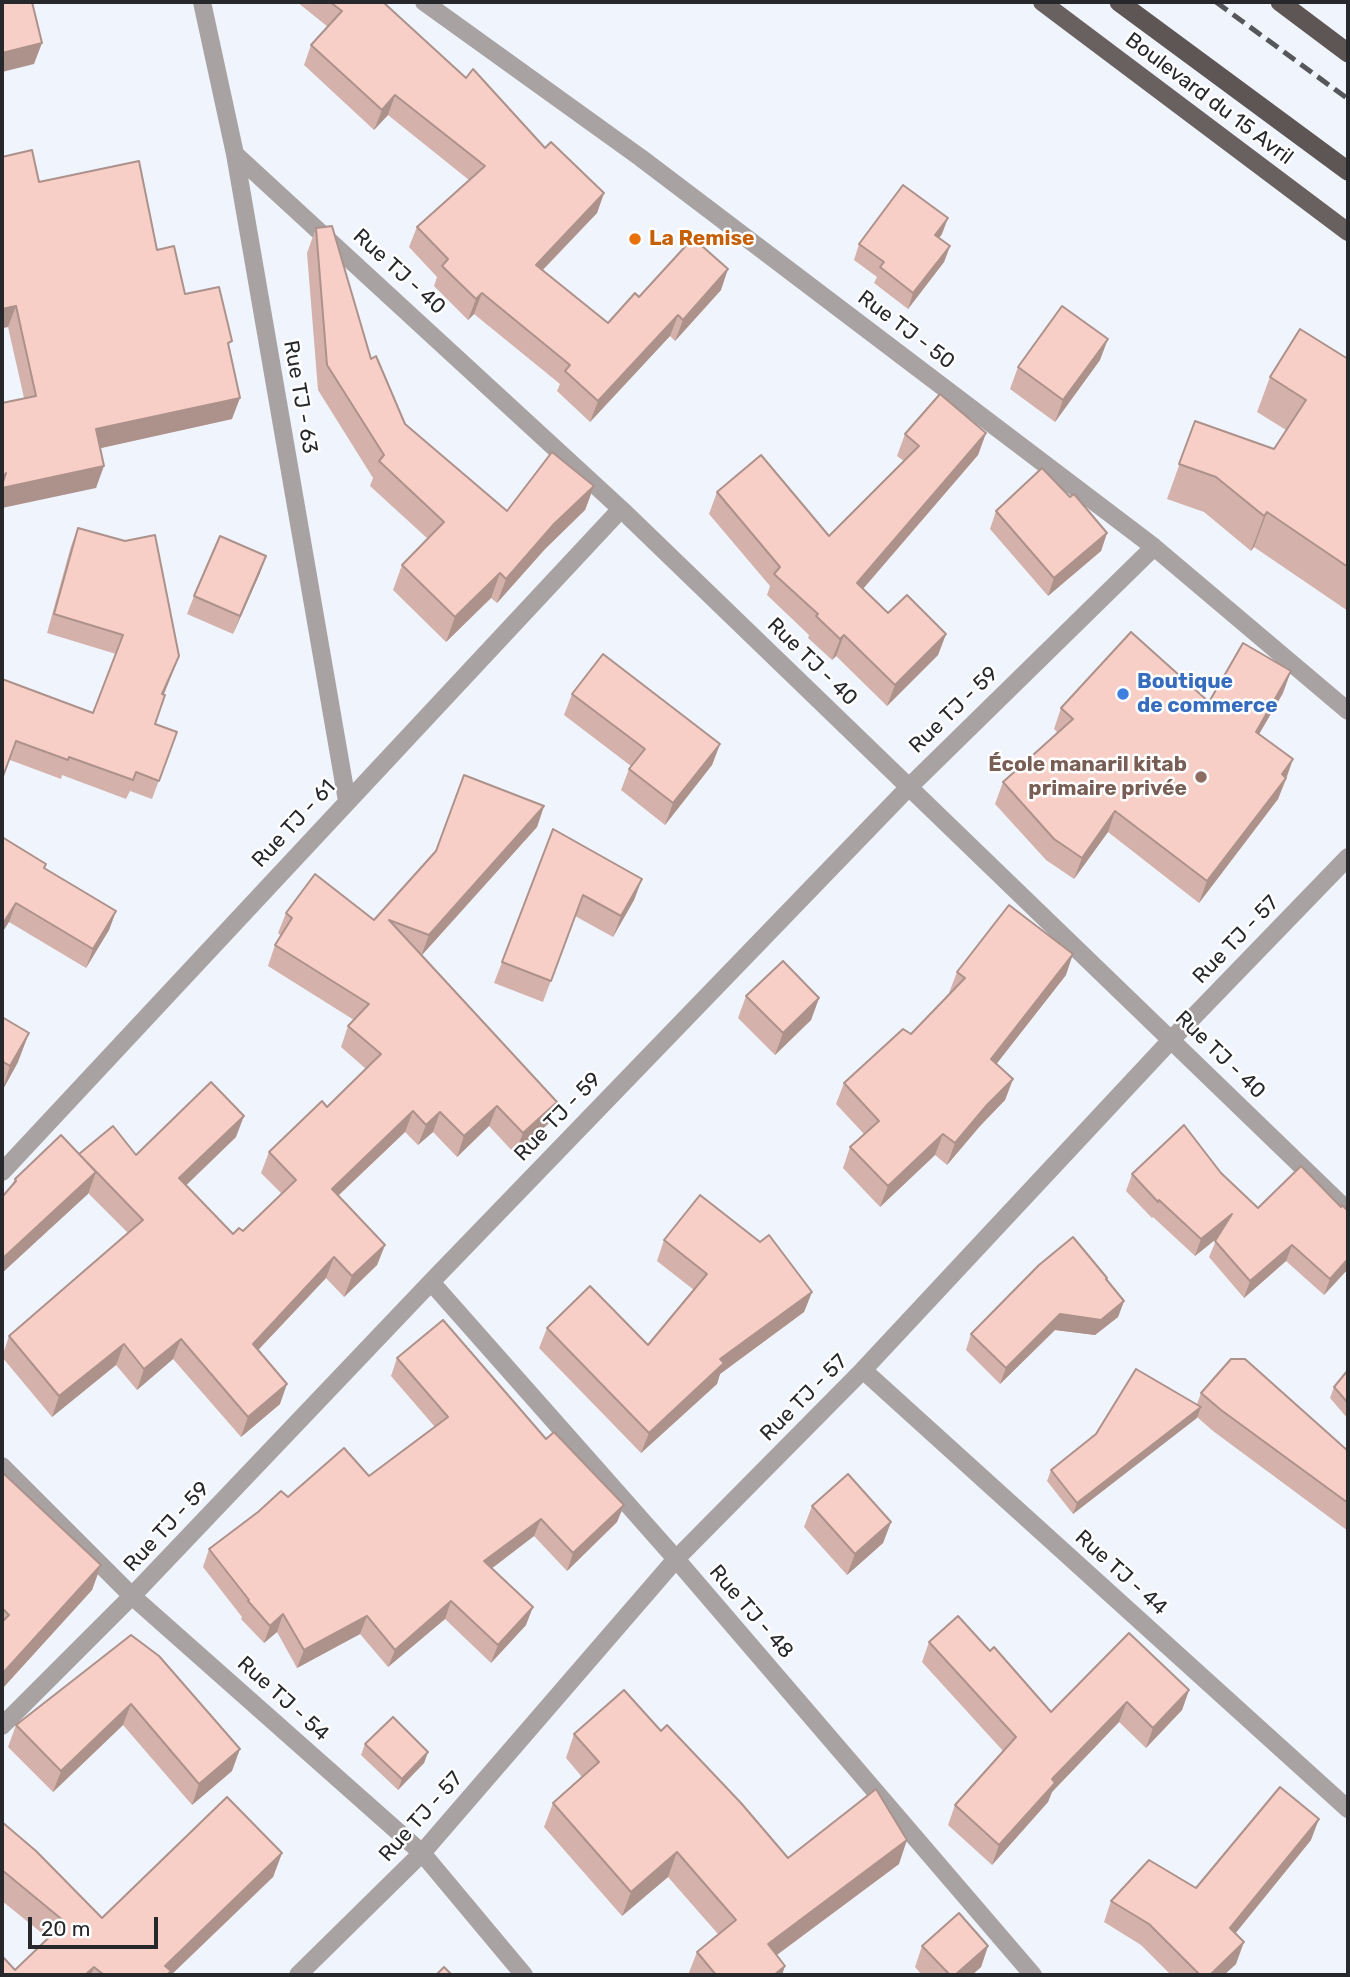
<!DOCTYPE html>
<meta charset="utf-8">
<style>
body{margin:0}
#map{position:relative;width:1350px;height:1977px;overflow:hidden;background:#f0f4fd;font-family:Rubik,sans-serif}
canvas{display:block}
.frame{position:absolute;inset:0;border:4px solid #27282b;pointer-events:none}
.scale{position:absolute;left:28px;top:1917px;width:130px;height:32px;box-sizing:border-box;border:4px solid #27282b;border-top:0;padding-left:9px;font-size:21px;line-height:24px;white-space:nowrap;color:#27282b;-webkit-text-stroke:5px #fff;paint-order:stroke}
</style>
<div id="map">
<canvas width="1350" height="1977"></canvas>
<div class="frame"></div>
<div class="scale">20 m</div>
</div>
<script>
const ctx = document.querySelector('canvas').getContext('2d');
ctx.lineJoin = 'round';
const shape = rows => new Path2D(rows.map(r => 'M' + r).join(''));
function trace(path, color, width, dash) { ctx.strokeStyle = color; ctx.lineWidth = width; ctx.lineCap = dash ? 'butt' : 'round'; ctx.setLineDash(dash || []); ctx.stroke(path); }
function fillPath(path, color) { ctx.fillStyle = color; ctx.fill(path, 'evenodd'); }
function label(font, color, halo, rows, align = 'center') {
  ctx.font = font + ' Rubik,sans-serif'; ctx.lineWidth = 5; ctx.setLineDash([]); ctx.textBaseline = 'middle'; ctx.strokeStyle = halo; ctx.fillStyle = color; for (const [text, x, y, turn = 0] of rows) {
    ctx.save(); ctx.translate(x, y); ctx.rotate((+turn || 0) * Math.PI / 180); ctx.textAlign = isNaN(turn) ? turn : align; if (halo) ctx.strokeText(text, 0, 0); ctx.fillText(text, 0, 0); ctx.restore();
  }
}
const minor = shape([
 [202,2,235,154,347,801],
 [424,2,641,158,1154,547,1348,711],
 [235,154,621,509,1348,1211],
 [2,1172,621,509],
 [431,1282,676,1559,1033,1975],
 [863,1370,1348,1809],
 [2,1466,132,1596,422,1853,524,1975],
 [2,1726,132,1596,431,1282,909,787,1154,547],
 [298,1975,422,1853,676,1559,863,1370,1172,1039,1348,857]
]);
const primary = shape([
 [1042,2,1348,232]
]);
const trunk = shape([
 [1119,2,1348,171],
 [1280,2,1348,53]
]);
const rail = shape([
 [1216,2,1348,99]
]);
const wall = shape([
 [297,2,383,2,466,78,545,148,604,193,597,213,543,270,608,323,639,297,721,290,675,341,670,336,590,422,557,391,560,384,474,314,468,320,434,286,437,277,409,247,417,227,469,180,388,115,374,130,304,65,311,45,328,27],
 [2,157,39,182,157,250,185,294,229,349,232,419,100,448,96,488,24,398,8,327,2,328],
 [316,228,371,359,405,424,507,511,594,486,585,510,545,549,497,603,491,598,446,642,393,590,402,565,428,539,370,486,373,478,318,390,307,253],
 [942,234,939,238,950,246,944,262,908,309,874,283,877,277,854,260,859,244],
 [1348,359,1348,611,1254,547,1251,551,1204,512,1167,499,1195,421,1274,449,1286,430,1257,412,1270,377],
 [1100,360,1055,422,1010,389,1018,367],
 [986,433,978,455,863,589,888,613,946,634,938,655,887,706,836,656,832,660,808,638,809,635,767,595,770,586,709,514,717,492,829,536,904,461,897,456,905,434],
 [1070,497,1107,533,1101,551,1048,596,990,529,996,511],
 [78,528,172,674,164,694,155,724,177,732,152,799,130,791,126,799,62,775,61,779,10,760,2,679,93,713,116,654,47,633,71,546],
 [260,573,233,634,187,614,194,596],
 [1283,693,1259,734,1293,759,1286,780,1278,799,1199,903,1108,832,1074,879,1046,860,995,804,1003,782,1058,733,1054,729,1061,708,1209,702],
 [572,694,720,744,712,765,665,825,621,790,629,769,631,766,564,715],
 [544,806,537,827,422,955,550,1122,515,1154,489,1126,457,1157,433,1132,418,1145,405,1132,338,1196,385,1245,377,1265,344,1297,326,1278,258,1350,280,1404,241,1437,173,1359,137,1390,116,1365,52,1417,2,1357,9,1336,128,1233,88,1193,2,1273,2,1197,12,1185,15,1179,79,1154,136,1155,236,1137,186,1185,233,1234,243,1231,282,1194,261,1173,269,1152,327,1107,366,1069,341,1047,348,1026,354,1020,268,966,275,945,281,936,278,933,286,913,374,920],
 [553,829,642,879,634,900,613,937,575,916,543,1002,494,983],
 [2,837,46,864,44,869,116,911,109,930,86,968,9,922],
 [957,972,1066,975,996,1064,1013,1079,1005,1100,980,1126,947,1165,935,1155,880,1207,843,1168,850,1147,864,1134,836,1104,844,1083,911,1034,950,994,949,993],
 [746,996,819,998,811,1020,775,1055,738,1018],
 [2,1017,18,1062,2,1091],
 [1221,1173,1258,1208,1341,1207,1348,1211,1348,1269,1324,1295,1286,1261,1244,1298,1209,1257,1217,1238,1195,1256,1153,1217,1152,1218,1126,1191,1132,1174],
 [664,1240,812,1292,804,1312,720,1374,717,1384,641,1453,539,1348,547,1328,648,1345,694,1290,657,1261],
 [1124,1301,1118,1317,1095,1335,1055,1330,1000,1384,966,1350,971,1334],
 [397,1358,546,1439,624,1505,617,1522,567,1571,534,1536,492,1568,526,1625,491,1663,445,1619,388,1667,360,1634,297,1668,277,1632,264,1643,241,1619,242,1617,203,1567,209,1549,288,1497,369,1476,435,1427,391,1376],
 [1348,1370,1348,1419,1330,1398,1334,1387],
 [1201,1393,1348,1451,1348,1531,1213,1431,1197,1417,1073,1514,1047,1481,1051,1470,1197,1404],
 [2,1472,101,1565,92,1590,2,1689],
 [812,1506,891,1522,883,1543,847,1575,804,1527],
 [131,1635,232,1771,192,1805,123,1725,53,1792,8,1747,16,1725],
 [929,1642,990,1651,1051,1712,1189,1690,1182,1710,1146,1748,1119,1722,1052,1792,1048,1802,992,1865,948,1825,955,1805,1003,1751,922,1662],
 [661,1731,788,1858,899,1864,777,1955,782,1975,688,1975,697,1952,718,1934,668,1877,622,1916,544,1827,553,1803,582,1777,566,1758,574,1734],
 [365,1744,428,1752,424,1763,398,1790,361,1755],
 [2,1822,102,1918,282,1853,273,1877,171,1975,2,1975,15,1970,48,1938,2,1901],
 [1311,1840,1235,1933,1236,1964,1224,1975,1171,1975,1141,1945,1104,1922,1111,1901,1196,1888],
 [922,1946,988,1946,981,1967,972,1975,922,1975,915,1967]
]);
const shadedWall = shape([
 [42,43,34,64,2,72,2,53],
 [395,95,388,115,374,130,382,110],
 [604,193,597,213,528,285,536,265],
 [948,218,942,234,929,251,935,235],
 [950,246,944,262,908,309,913,293],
 [728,269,721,290,675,341,683,320],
 [482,293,474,314,468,320,476,299],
 [16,306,8,327,2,328,2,309],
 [678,315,670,336,590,422,598,401],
 [1108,339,1100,360,1055,422,1063,400],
 [240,398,232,419,88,451,96,429],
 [986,433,978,455,849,605,857,583],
 [104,466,96,488,2,508,2,488],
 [594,486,585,510,545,549,497,603,506,579,554,524],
 [1267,512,1254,547,1251,551,1264,516],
 [1107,533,1101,551,1048,596,1054,578],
 [266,556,260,573,233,634,240,616],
 [500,573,491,598,446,642,455,617],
 [946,634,938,655,887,706,895,685],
 [844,635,836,656,832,660,840,639],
 [179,656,172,674,156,713,162,694],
 [1291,671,1283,693,1248,753,1256,732],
 [720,744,712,765,665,825,673,803],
 [1293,759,1278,799,1199,903,1207,881],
 [544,806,537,827,421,956,429,935],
 [1115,811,1108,832,1074,879,1082,858],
 [642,879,634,900,613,937,621,916],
 [16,903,9,922,2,933,2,925],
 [116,911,109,930,86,968,93,949],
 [1073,954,1066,975,984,1080,991,1059],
 [819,998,811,1020,775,1055,783,1033],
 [29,1033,18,1062,2,1091,10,1066],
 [1013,1079,1005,1100,980,1126,947,1165,955,1143,987,1105],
 [557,1102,550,1122,515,1154,523,1133],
 [497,1106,489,1126,457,1157,464,1136],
 [413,1111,405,1132,324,1209,332,1189],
 [440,1112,433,1132,418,1145,426,1125],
 [244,1116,236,1137,172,1199,179,1178],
 [943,1134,935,1155,880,1207,888,1186],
 [96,1172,88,1194,2,1273,2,1259],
 [1232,1214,1226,1231,1195,1256,1201,1239],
 [385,1245,377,1265,344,1297,352,1276],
 [1292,1245,1286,1261,1244,1298,1250,1281],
 [334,1257,326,1278,245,1364,253,1344],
 [1348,1259,1348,1269,1324,1295,1330,1279],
 [812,1292,804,1312,720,1374,717,1384,641,1453,649,1433,720,1359],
 [1124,1301,1118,1317,1095,1335,1055,1330,1000,1384,1006,1368,1060,1314],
 [181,1339,173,1359,137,1390,144,1369],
 [124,1344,116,1365,52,1417,59,1396],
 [287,1384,280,1404,241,1437,248,1417],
 [1201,1407,1197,1418,1073,1514,1077,1503],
 [624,1505,617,1522,567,1571,573,1553],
 [541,1519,534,1536,478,1579,484,1561],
 [891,1522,883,1543,847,1575,855,1554],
 [101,1565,92,1590,2,1689,2,1674],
 [451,1601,445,1619,388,1667,395,1650],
 [533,1607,526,1625,491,1663,498,1645],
 [283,1614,277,1632,264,1643,270,1626],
 [367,1616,360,1634,297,1668,304,1650],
 [1189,1690,1182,1710,1146,1748,1153,1728],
 [1127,1702,1119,1722,1052,1792,1048,1802,992,1865,999,1845,1052,1779],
 [131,1704,123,1725,53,1792,61,1771],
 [240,1749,232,1771,192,1805,199,1784],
 [428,1752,424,1763,398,1790,402,1779],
 [1319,1819,1311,1840,1222,1950,1230,1928],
 [907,1840,899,1864,759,1968,768,1944],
 [677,1852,668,1877,622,1916,631,1892],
 [282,1853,273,1877,171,1975,161,1975,165,1966],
 [1244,1942,1236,1964,1224,1975,1210,1975],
 [988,1946,981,1967,972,1975,955,1975],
 [785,1966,782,1975,774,1975],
 [94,1967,91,1975,85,1975]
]);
const building = shape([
 [2,2,32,2,42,43,2,53,2,2],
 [330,2,383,2,466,78,473,69,545,148,551,142,604,193,536,265,608,323,635,293,639,297,693,238,728,269,683,320,678,315,598,401,565,371,570,365,482,293,476,299,442,266,448,259,417,227,485,166,395,95,382,110,311,45,342,11,330,2],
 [32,150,39,182,139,161,157,250,174,246,185,294,219,287,232,341,228,343,240,398,96,429,104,466,2,488,2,485,6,473,2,479,2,403,36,396,16,306,2,309,2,157,32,150],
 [903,185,948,218,935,235,950,246,913,293,880,267,884,262,859,244,903,185],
 [332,226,371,359,376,356,405,424,507,511,552,452,594,486,554,524,506,579,500,573,455,617,402,565,444,522,379,461,384,455,327,365,316,228,332,226],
 [1062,306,1108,339,1063,400,1018,367,1062,306],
 [1300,329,1348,359,1348,567,1267,512,1264,516,1216,477,1179,464,1195,421,1274,449,1306,400,1270,377,1300,329],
 [940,394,986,433,857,583,888,613,907,595,946,634,895,685,844,635,840,639,816,616,818,614,774,574,780,567,717,492,761,455,829,536,919,446,905,434,940,394],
 [1042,468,1070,497,1074,494,1107,533,1054,578,996,511,1042,468],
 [78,528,125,541,155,535,179,656,162,694,165,695,155,724,177,732,159,781,136,772,133,780,69,757,68,760,16,741,2,779,2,679,93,713,123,635,54,614,78,528],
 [220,536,266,556,240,616,194,596,220,536],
 [1131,632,1209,702,1243,643,1291,671,1256,732,1293,759,1282,774,1286,778,1207,881,1115,811,1082,858,1054,839,1003,782,1073,719,1061,708,1131,632],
 [603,654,720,744,673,803,629,769,645,749,572,694,603,654],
 [464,775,544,806,429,935,389,920,557,1102,523,1133,497,1106,464,1136,440,1112,426,1125,413,1111,332,1189,385,1245,352,1276,334,1257,253,1344,287,1384,248,1417,181,1339,144,1369,124,1344,59,1396,9,1336,143,1220,79,1154,113,1126,136,1155,211,1082,244,1116,179,1178,233,1234,239,1228,243,1231,296,1180,269,1152,322,1101,327,1107,381,1054,348,1026,369,1004,275,945,292,918,286,913,315,874,374,920,436,851,464,775],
 [553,829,642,879,621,916,583,895,551,981,502,962,553,829],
 [2,837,46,864,44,868,116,911,93,949,16,903,2,925,2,837],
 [1009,905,1073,954,991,1059,1013,1079,987,1105,955,1143,943,1134,888,1186,850,1147,879,1121,844,1083,903,1029,911,1034,965,978,957,972,1009,905],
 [783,961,819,998,783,1033,746,996,783,961],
 [2,1017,29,1033,10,1066,2,1061,2,1017],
 [1184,1125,1221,1173,1258,1208,1301,1166,1341,1207,1342,1205,1348,1211,1348,1259,1330,1279,1292,1245,1250,1281,1215,1241,1232,1214,1201,1239,1159,1200,1158,1202,1132,1174,1184,1125],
 [61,1135,96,1172,2,1259,2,1197,16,1181,15,1179,61,1135],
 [700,1195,760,1242,769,1235,812,1292,720,1359,724,1363,649,1433,547,1328,590,1286,648,1345,707,1274,664,1240,700,1195],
 [1073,1237,1107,1278,1106,1279,1124,1301,1101,1320,1060,1314,1006,1368,971,1334,1039,1265,1073,1237],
 [443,1320,546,1439,554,1432,624,1505,573,1553,541,1519,484,1561,533,1607,498,1645,451,1601,395,1650,367,1616,304,1650,283,1614,270,1626,248,1601,249,1600,209,1549,258,1512,281,1491,288,1497,344,1448,369,1476,448,1417,397,1358,443,1320],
 [1231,1359,1245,1359,1348,1451,1348,1503,1221,1410,1201,1393,1231,1359],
 [1136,1369,1201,1407,1077,1503,1051,1470,1096,1434,1136,1369],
 [1348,1370,1348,1403,1334,1387,1348,1370],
 [2,1472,101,1565,2,1674,2,1622,9,1615,2,1608,2,1472],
 [848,1474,891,1522,855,1554,812,1506,848,1474],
 [958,1616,990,1651,994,1647,1051,1712,1129,1633,1189,1690,1153,1728,1127,1702,1052,1779,1055,1783,999,1845,955,1805,1016,1737,929,1642,958,1616],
 [131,1635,159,1656,240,1749,199,1784,131,1704,61,1771,16,1725,131,1635],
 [624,1690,661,1731,667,1725,741,1803,788,1858,876,1789,907,1840,768,1944,785,1966,774,1975,716,1975,697,1952,736,1920,677,1852,631,1892,553,1803,599,1762,574,1734,624,1690],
 [393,1717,428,1752,402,1779,365,1744,393,1717],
 [1280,1787,1319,1819,1230,1928,1244,1942,1210,1975,1200,1975,1149,1924,1111,1901,1149,1860,1196,1888,1280,1787],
 [227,1797,282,1853,165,1966,171,1971,167,1975,104,1975,94,1967,85,1975,2,1975,2,1956,15,1970,65,1922,2,1870,2,1822,36,1851,102,1918,227,1797],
 [959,1913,988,1946,955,1975,950,1975,922,1946,959,1913],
 [444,1967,452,1975,436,1975,444,1967]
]);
const markers = [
 [635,239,7,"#e8710a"],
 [1123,694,7,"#3f7fe0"],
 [1201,777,7,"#8d6e63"]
];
const streetNames = [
 ["Boulevard du 15 Avril",1209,99,37],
 ["Rue TJ - 40",399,272,42],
 ["Rue TJ - 50",906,330,37],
 ["Rue TJ - 63",300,397,80],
 ["Rue TJ - 40",812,662,44],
 ["Rue TJ - 59",954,710,-44],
 ["Rue TJ - 61",294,824,-47],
 ["Rue TJ - 57",1236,940,-46],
 ["Rue TJ - 40",1220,1055,44],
 ["Rue TJ - 59",558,1117,-46],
 ["Rue TJ - 57",804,1398,-45],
 ["Rue TJ - 59",167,1527,-47],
 ["Rue TJ - 44",1121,1573,42],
 ["Rue TJ - 48",751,1612,49],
 ["Rue TJ - 54",283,1699,42],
 ["Rue TJ - 57",421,1817,-48]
];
const foodNames = [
 ["La Remise",649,239]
];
const shopNames = [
 ["Boutique",1137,682],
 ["de commerce",1137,706]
];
const educationNames = [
 ["École manaril kitab",1187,765],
 ["primaire privée",1187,789]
];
trace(minor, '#a8a3a2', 18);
trace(primary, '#69615f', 18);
trace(trunk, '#5e5654', 19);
trace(rail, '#55575b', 5, [14, 7]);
fillPath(wall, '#d4b2ab');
fillPath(shadedWall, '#ad918b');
fillPath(building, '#f7cfc7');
trace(building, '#ad918b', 2);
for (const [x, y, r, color] of markers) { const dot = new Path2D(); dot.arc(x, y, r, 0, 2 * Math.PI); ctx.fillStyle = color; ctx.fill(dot); trace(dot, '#fff', 2.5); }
label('21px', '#27282b', '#fff', streetNames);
label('bold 21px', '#c56008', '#fff', foodNames, 'left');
label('bold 21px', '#366cbe', '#fff', shopNames, 'left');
label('bold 21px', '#785e54', '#fff', educationNames, 'right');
</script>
